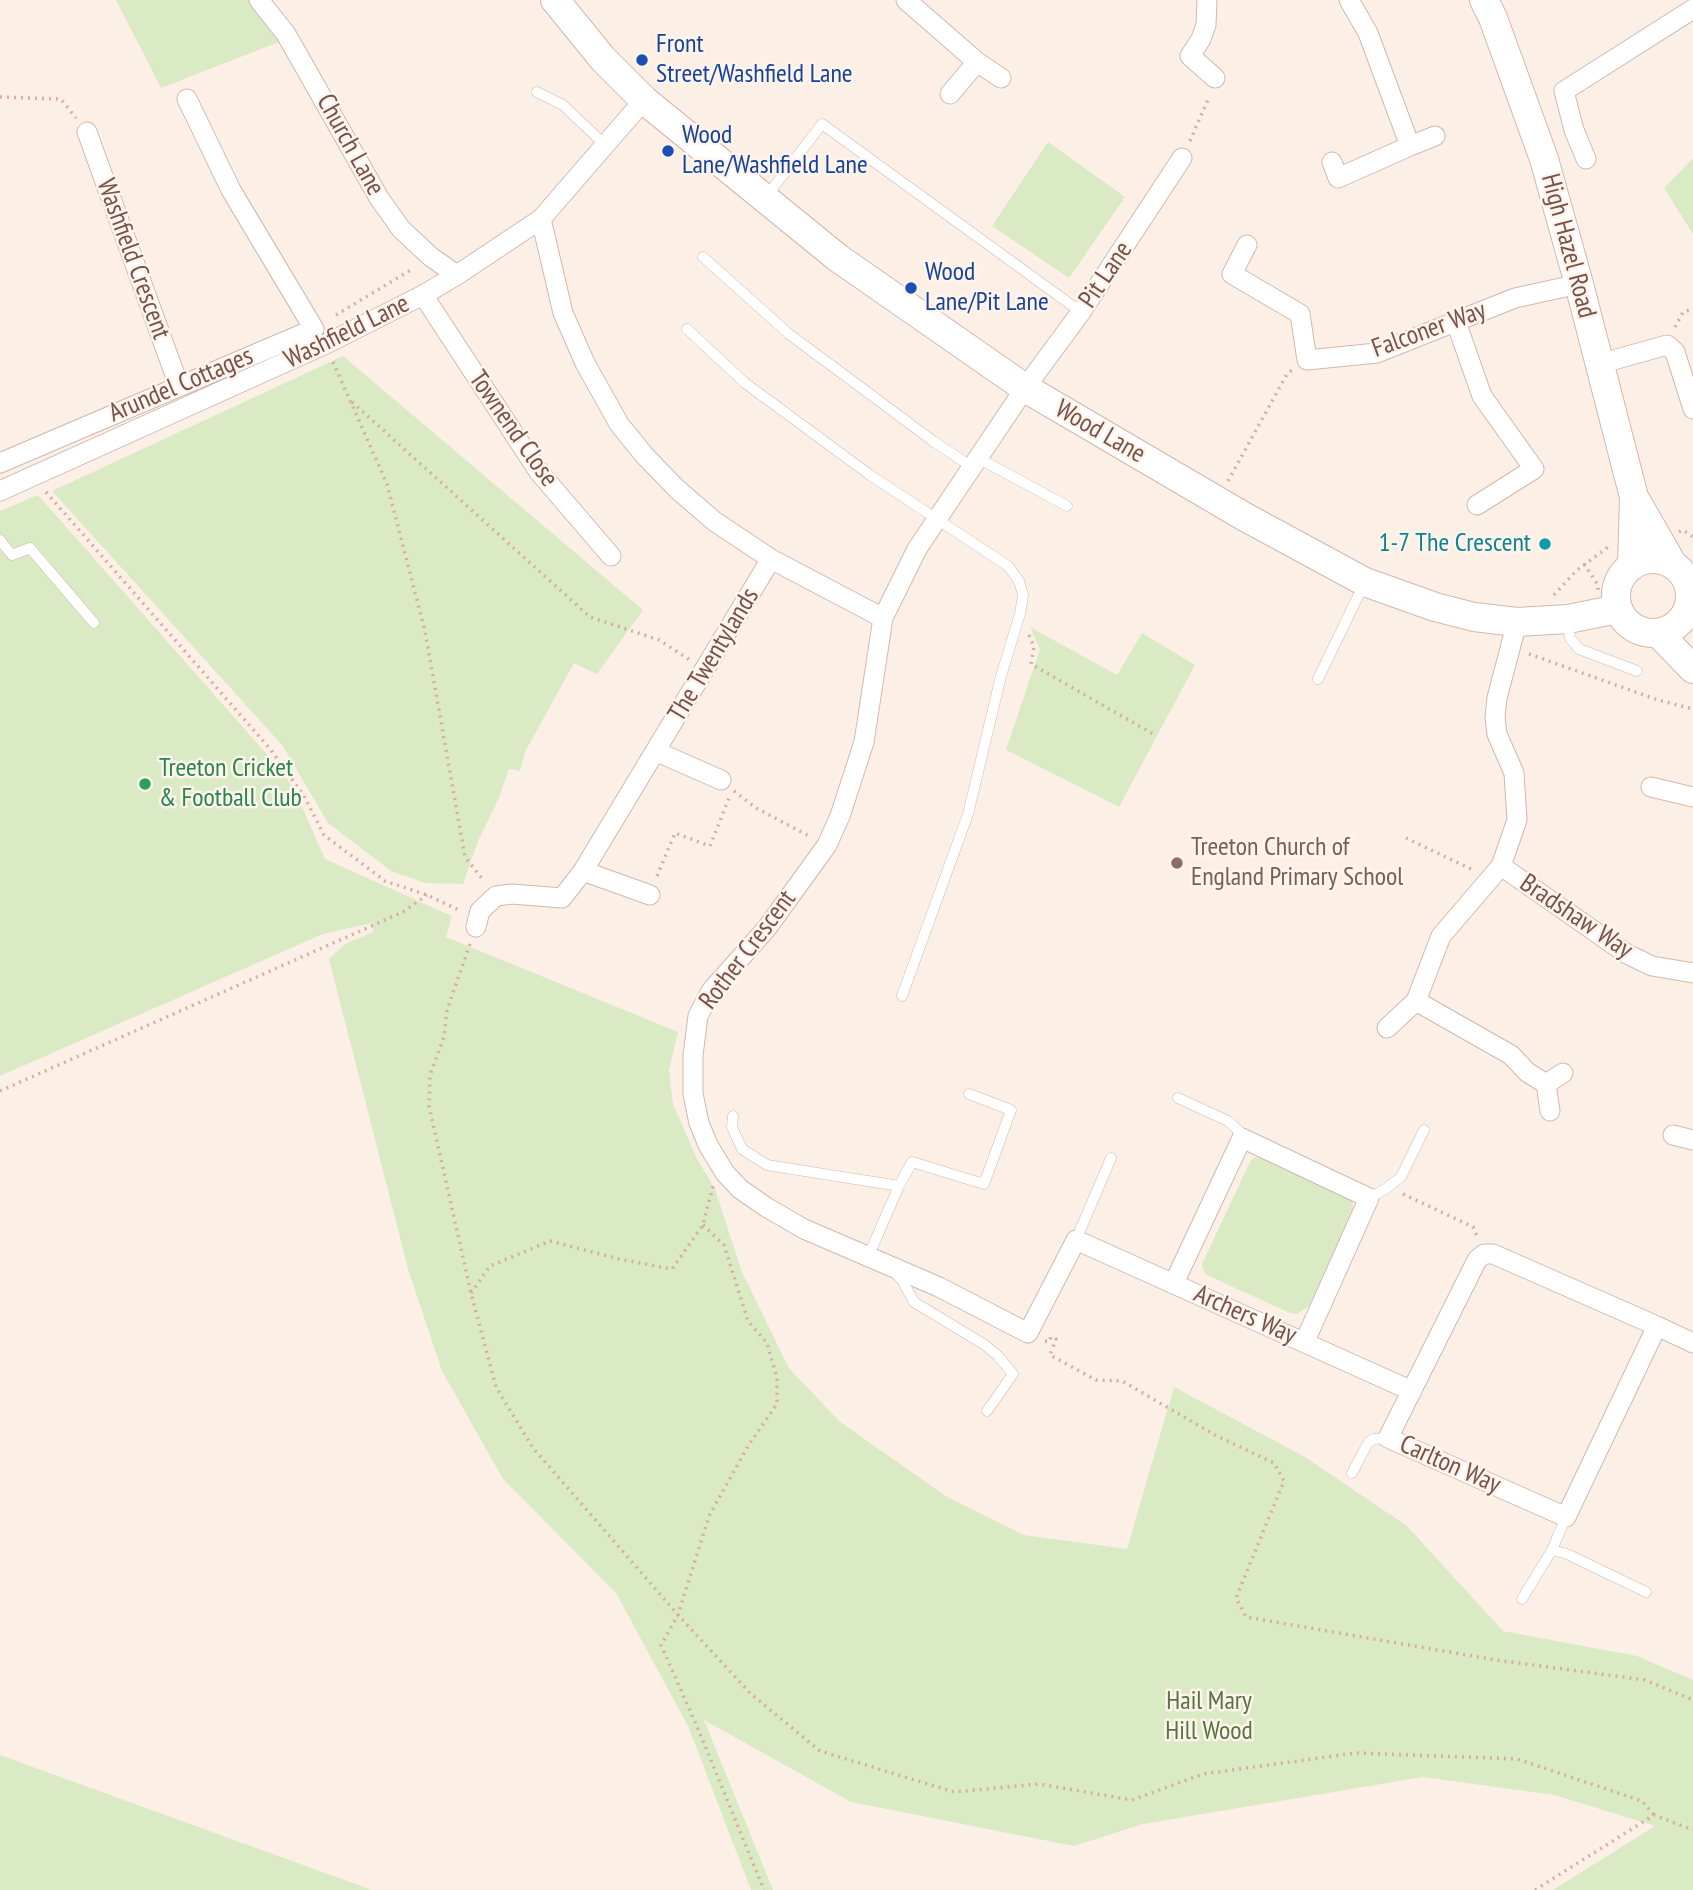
<!DOCTYPE html>
<style>
body{margin:0}
canvas{display:block;background:#fcf0e6}
</style>
<canvas width="1693" height="1890"></canvas>
<script>
const ctx = document.querySelector('canvas').getContext('2d');
ctx.lineJoin = 'round';
function fillPath(path, color) { ctx.fillStyle = color; ctx.fill(path, 'evenodd'); }
const shape = rows => new Path2D(rows.map(r => 'M' + r).join(''));
function trace(path, color, width, dash) { ctx.strokeStyle = color; ctx.lineWidth = width; ctx.lineCap = dash ? 'butt' : 'round'; ctx.setLineDash(dash || []); ctx.stroke(path); }
function label(font, color, halo, rows, align = 'center') {
  ctx.font = font + ' "PT Sans Narrow",sans-serif'; ctx.lineWidth = 5; ctx.setLineDash([]); ctx.textBaseline = 'middle'; ctx.strokeStyle = halo; ctx.fillStyle = color; for (const [text, x, y, turn = 0] of rows) {
    ctx.save(); ctx.translate(x, y); ctx.rotate((+turn || 0) * Math.PI / 180); ctx.textAlign = isNaN(turn) ? turn : align; if (halo) ctx.strokeText(text, 0, 0); ctx.fillText(text, 0, 0); ctx.restore();
  }
}
const green = shape([
 [116,0,251,0,279,42,161,88],
 [1048,142,1125,197,1069,278,992,226],
 [1693,158,1693,234,1664,188],
 [343,356,643,610,597,674,574,663,525,752,520,771,509,769,499,798,478,841,463,884,425,883,391,871,328,823,282,745,52,491],
 [38,495,278,767,294,789,325,859,452,916,446,937,678,1032,669,1070,673,1104,697,1159,715,1189,742,1272,789,1368,839,1421,947,1497,1024,1535,1127,1549,1174,1387,1305,1457,1407,1526,1503,1631,1637,1656,1693,1680,1693,1890,1553,1890,1655,1826,1554,1795,1423,1777,1143,1824,1074,1846,851,1802,704,1720,773,1890,751,1890,688,1726,616,1593,503,1479,442,1371,408,1269,329,959,345,944,373,932,372,923,323,934,0,1076,0,511],
 [1030,627,1117,675,1142,633,1195,665,1119,807,1006,750,1040,649],
 [1258,1157,1266,1157,1351,1199,1353,1205,1352,1215,1309,1306,1297,1314,1290,1313,1209,1276,1204,1272,1202,1264,1249,1164,1253,1158],
 [0,1755,372,1890,0,1890]
]);
const path = shape([
 [0,97,61,99,76,118],
 [1190,141,1209,97],
 [336,315,414,268],
 [1675,327,1683,312,1693,309],
 [333,362,387,484,425,631,465,857,484,881],
 [352,402,590,617,659,640,690,660],
 [1228,481,1287,374,1292,370],
 [46,492,271,750,304,796,324,835,385,881,427,895,461,911],
 [1679,532,1683,530,1693,537],
 [1584,564,1598,585,1598,590],
 [1554,595,1576,571,1608,547],
 [1029,635,1034,647,1031,664,1153,734],
 [1529,654,1658,700,1693,709],
 [734,791,756,808,811,837],
 [1406,838,1473,870],
 [657,876,675,833,710,846,729,798],
 [470,944,447,1010,444,1037,430,1075,429,1106,471,1293,496,1387,533,1448,678,1615,751,1694,820,1751,954,1792,1039,1784,1132,1800,1203,1774,1356,1753,1517,1759,1642,1801,1654,1815],
 [0,1091,403,912,427,895],
 [1403,1194,1473,1227,1477,1236],
 [703,1225,724,1245,748,1321,767,1343,777,1378,777,1404,748,1446,709,1516,678,1615,661,1645,699,1731,764,1890],
 [471,1293,490,1266,550,1241,619,1259,672,1269,703,1225,713,1186],
 [1045,1341,1049,1342,1051,1337,1056,1339,1050,1355,1096,1380,1122,1381,1215,1435,1274,1463,1284,1481,1236,1598,1246,1617,1496,1660,1645,1680,1693,1700],
 [1535,1890,1654,1815,1693,1830]
]);
const lane = shape([
 [537,92,563,105,604,144],
 [766,197,822,124,1081,312],
 [703,257,789,334,933,441,972,467],
 [687,329,745,383,870,475,1008,566,1019,581,1023,595,1020,614,1001,676,968,814,902,996],
 [978,458,1067,506],
 [0,540,12,555,30,548,94,623],
 [1568,623,1570,638,1579,649,1637,671],
 [1318,679,1363,586],
 [1178,1098,1228,1121,1240,1132,1242,1138],
 [733,1116,732,1127,742,1149,767,1165,899,1186,868,1257],
 [899,1186,912,1162,984,1184,1011,1110,969,1094],
 [1369,1198,1384,1190,1401,1177,1424,1130],
 [1076,1240,1111,1158],
 [894,1272,902,1280,914,1302,985,1345,998,1356,1013,1374,987,1411],
 [1352,1473,1368,1443,1373,1439,1388,1438],
 [1552,1550,1567,1554,1646,1592],
 [1522,1599,1552,1550,1566,1517]
]);
const street = shape([
 [259,0,286,34,379,198,401,229,431,257,457,275],
 [906,0,977,62,950,94],
 [1207,0,1206,25,1201,39,1190,56,1215,78],
 [977,62,1001,78],
 [87,132,179,386],
 [1410,146,1435,136],
 [1182,158,1081,312,1025,388,917,549,883,618,864,742,840,816,827,845,767,928,711,991,698,1016,693,1055,693,1094,699,1123,708,1145,725,1173,740,1189,766,1207,804,1229,939,1287,1028,1333,1076,1240,1412,1391],
 [1586,159,1574,130,1564,91,1693,9],
 [1332,162,1338,178,1410,146,1368,33,1349,0],
 [541,219,563,313,585,363,619,424,645,456,677,489,714,521,771,559,883,618],
 [1247,245,1232,274,1300,314,1307,360,1377,353,1515,298,1579,284],
 [423,295,539,472,611,556],
 [1456,322,1482,396,1534,469,1477,505],
 [1599,364,1667,345,1675,352,1693,409],
 [0,463,314,329,231,190,187,99],
 [0,491,328,343,423,295,457,275,541,219,644,100],
 [1517,622,1497,698,1495,717,1497,734,1514,773,1517,820,1501,866,1441,936,1416,1001,1511,1055,1527,1072,1546,1084,1563,1073],
 [655,751,721,780],
 [1651,787,1693,797],
 [1501,866,1627,954,1652,966,1693,973],
 [583,871,650,895],
 [476,927,480,911,496,896,512,894,562,898,583,871,771,559],
 [1387,1028,1416,1001],
 [1546,1084,1550,1111],
 [1673,1135,1693,1140],
 [1484,1254,1493,1254,1657,1326,1566,1517,1388,1438,1477,1260,1484,1254],
 [1174,1283,1242,1138,1369,1198,1305,1341],
 [1657,1326,1693,1343]
]);
const secondary = shape([
 [555,0,603,59,644,100,838,258,1025,388,1245,517,1365,582,1435,607,1474,617,1517,622,1568,619,1618,609],
 [1484,0,1493,18,1544,159,1579,284,1634,497,1632,566],
 [1634,497,1673,565],
 '1616 596a37 37 0 1 1 74 0a37 37 0 1 1-74 0Z',
 [1658,633,1693,669]
]);
const markers = [
 [642,60,7,"#1a4fb4"],
 [668,151,7,"#1a4fb4"],
 [911,288,7,"#1a4fb4"],
 [1545,544,7,"#0f9aa8"],
 [145,784,7,"#2e9e5b"],
 [1177,863,7,"#8d6e63"]
];
const transitNames = [
 ["Front",656,45],
 ["Street/Washfield Lane",656,75],
 ["Wood",682,136],
 ["Lane/Washfield Lane",682,166],
 ["Wood",925,273],
 ["Lane/Pit Lane",925,303]
];
const streetNames = [
 ["Church Lane",350,145,61],
 ["High Hazel Road",1568,246,75],
 ["Washfield Crescent",133,259,70],
 ["Pit Lane",1106,275,-56],
 ["Falconer Way",1429,330,-20],
 ["Washfield Lane",347,332,-26],
 ["Arundel Cottages",181,385,-23],
 ["Townend Close",513,429,55],
 ["Wood Lane",1100,432,30],
 ["The Twentylands",714,655,-59],
 ["Bradshaw Way",1576,917,34],
 ["Rother Crescent",748,950,-53],
 ["Archers Way",1245,1315,24],
 ["Carlton Way",1450,1465,24]
];
const cultureNames = [
 ["1-7 The Crescent",1531,544]
];
const leisureNames = [
 ["Treeton Cricket",159,769],
 ["& Football Club",159,799]
];
const educationNames = [
 ["Treeton Church of",1191,848],
 ["England Primary School",1191,878]
];
const parkNames = [
 ["Hail Mary",1209,1702],
 ["Hill Wood",1209,1732]
];
fillPath(green, '#daeac4');
trace(lane, '#d0b8af', 11);
trace(street, '#d0b8af', 21);
trace(secondary, '#d3b7ad', 30);
trace(path, '#d6ada1', 3.5, [2, 5]);
trace(lane, '#fff', 10);
trace(street, '#fff', 19);
trace(secondary, '#fff', 28);
for (const [x, y, r, color] of markers) { const dot = new Path2D(); dot.arc(x, y, r, 0, 2 * Math.PI); ctx.fillStyle = color; ctx.fill(dot); trace(dot, '#fff4ec', 2.5); }
label('26px', '#164399', '#fff4ec', transitNames, 'left');
label('26px', '#75534b', '#fff4ec', streetNames);
label('26px', '#0d838f', '#fff4ec', cultureNames, 'right');
label('26px', '#27864d', '#fff4ec', leisureNames, 'left');
label('26px', '#785e54', '#fff4ec', educationNames, 'left');
label('26px', '#587541', '#fff4ec', parkNames);
</script>
